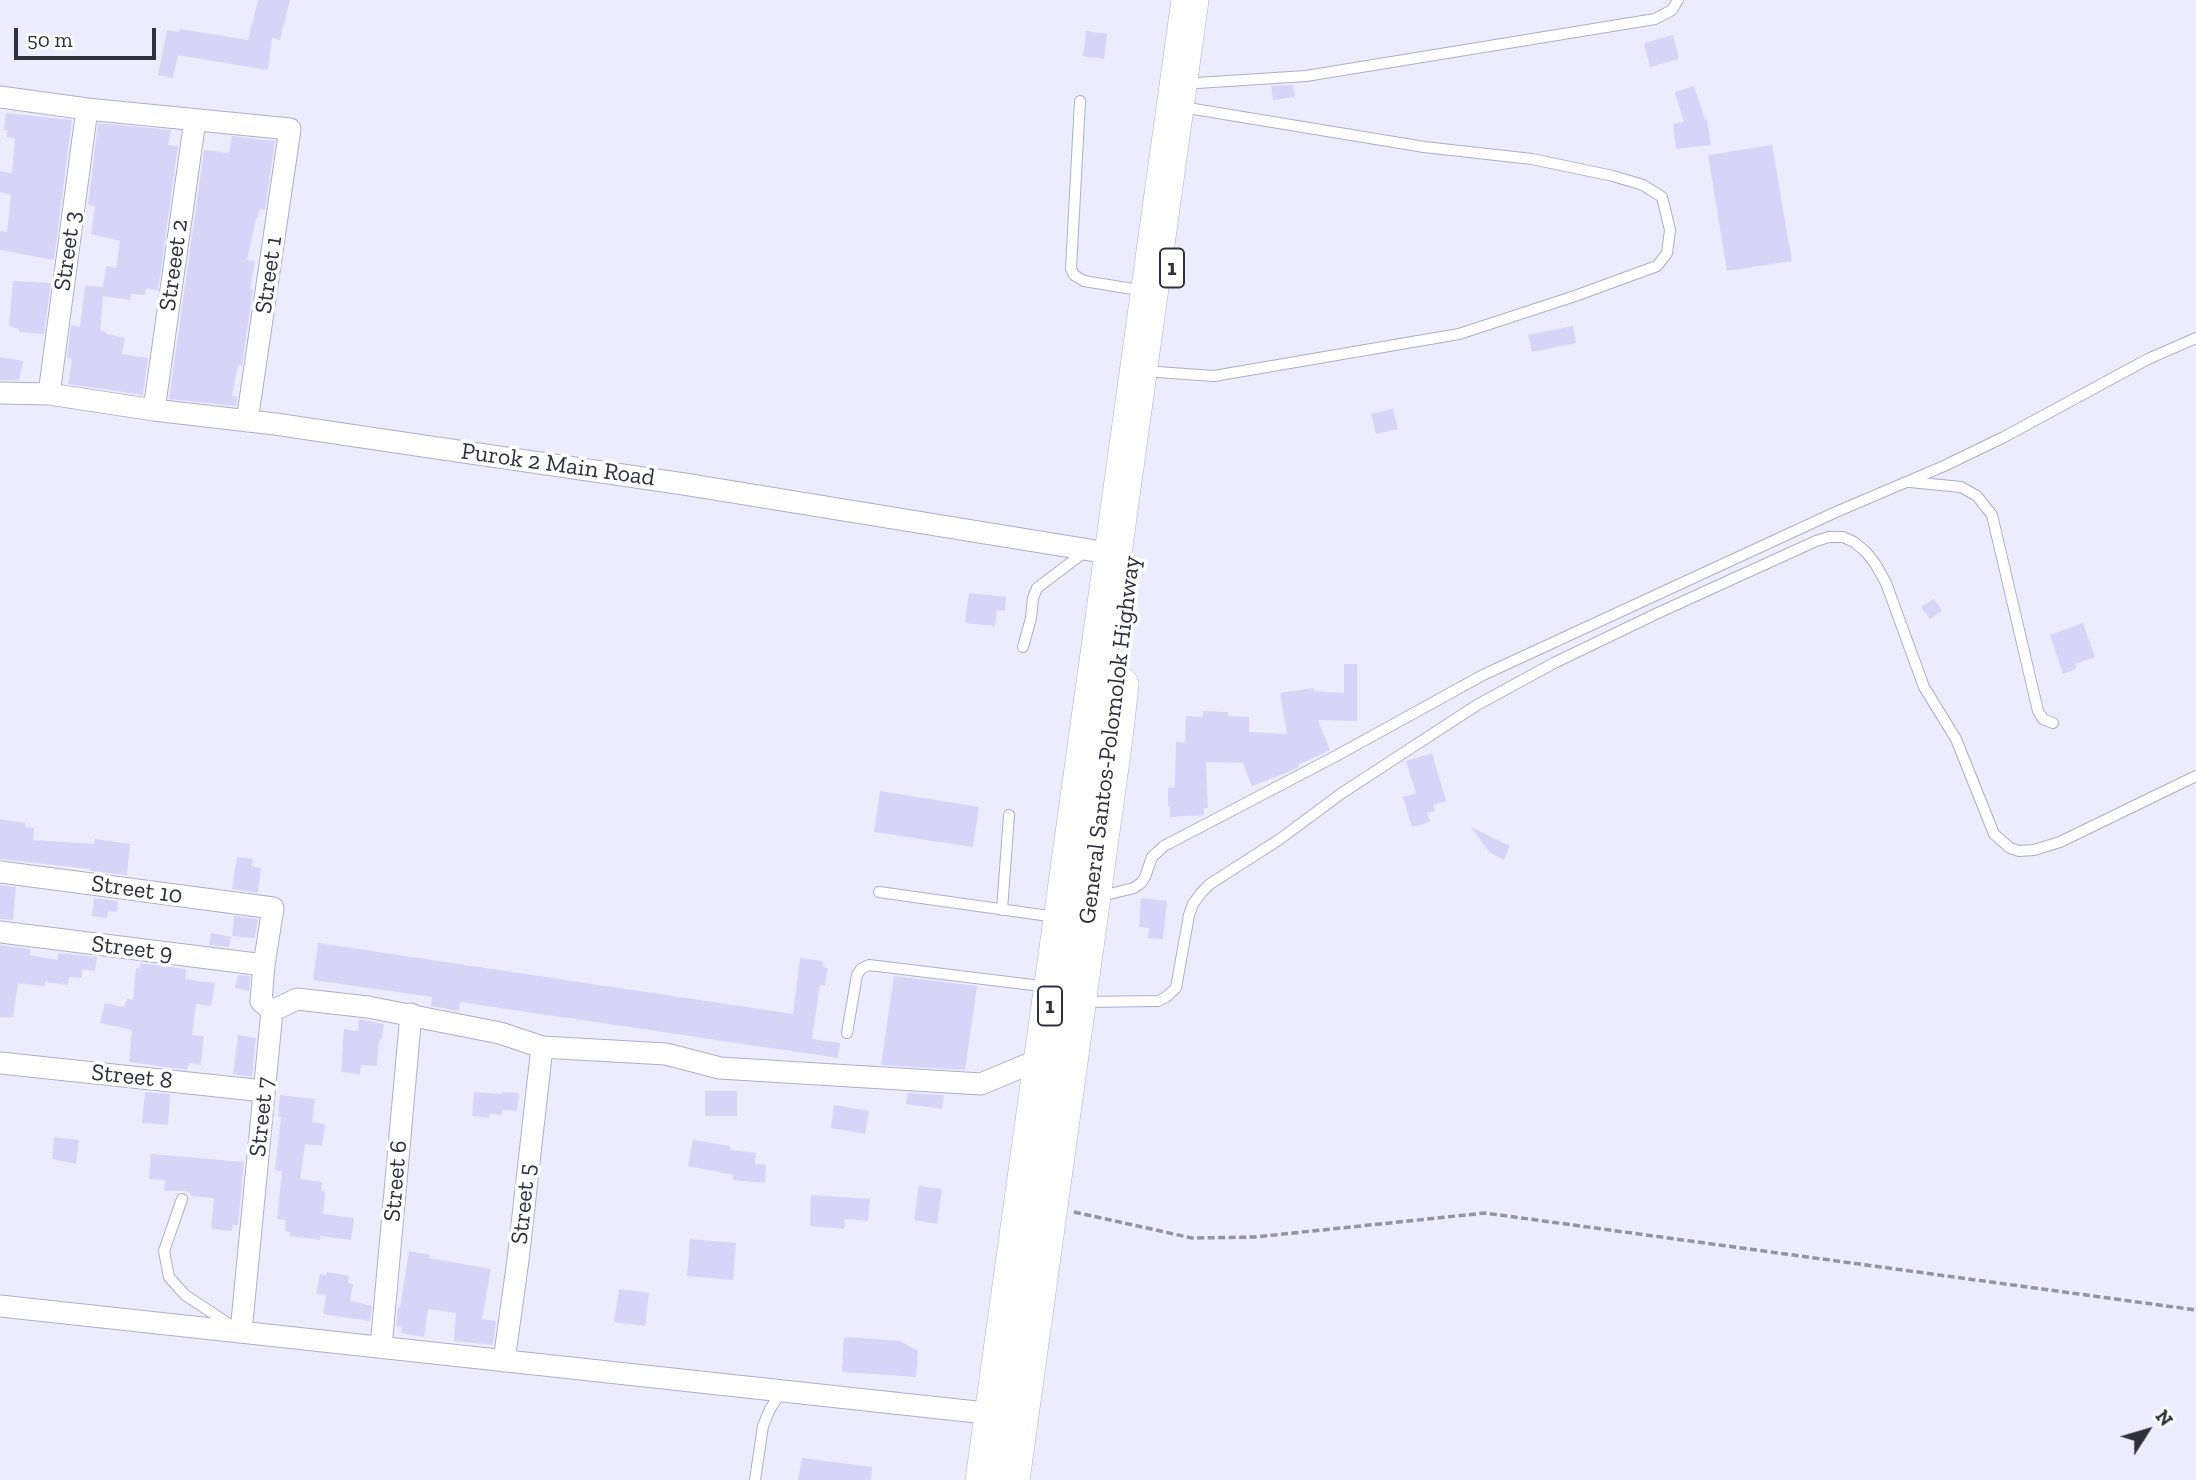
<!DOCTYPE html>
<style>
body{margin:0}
#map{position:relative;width:2196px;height:1480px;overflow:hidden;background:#ececfe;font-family:"Zilla Slab",serif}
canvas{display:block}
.north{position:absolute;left:2112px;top:1396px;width:70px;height:70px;-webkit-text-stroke:5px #fff;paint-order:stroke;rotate:53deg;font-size:19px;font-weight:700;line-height:28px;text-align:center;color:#30303c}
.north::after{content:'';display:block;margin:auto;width:24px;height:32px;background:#30303c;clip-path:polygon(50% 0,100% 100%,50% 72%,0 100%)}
.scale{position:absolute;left:14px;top:28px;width:142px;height:32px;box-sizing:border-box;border:4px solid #30303c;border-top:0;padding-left:9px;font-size:21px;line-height:24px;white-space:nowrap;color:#30303c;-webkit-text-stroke:5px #fff;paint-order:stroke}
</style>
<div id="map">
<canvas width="2196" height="1480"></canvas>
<div class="north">N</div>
<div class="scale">50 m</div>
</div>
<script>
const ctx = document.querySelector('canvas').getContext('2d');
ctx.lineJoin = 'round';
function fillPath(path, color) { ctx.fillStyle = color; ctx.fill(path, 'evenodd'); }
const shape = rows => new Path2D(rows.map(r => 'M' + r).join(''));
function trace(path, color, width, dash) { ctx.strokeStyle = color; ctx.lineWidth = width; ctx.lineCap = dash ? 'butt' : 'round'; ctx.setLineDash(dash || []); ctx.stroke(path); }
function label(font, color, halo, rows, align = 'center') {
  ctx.font = font + ' "Zilla Slab",serif'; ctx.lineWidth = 7; ctx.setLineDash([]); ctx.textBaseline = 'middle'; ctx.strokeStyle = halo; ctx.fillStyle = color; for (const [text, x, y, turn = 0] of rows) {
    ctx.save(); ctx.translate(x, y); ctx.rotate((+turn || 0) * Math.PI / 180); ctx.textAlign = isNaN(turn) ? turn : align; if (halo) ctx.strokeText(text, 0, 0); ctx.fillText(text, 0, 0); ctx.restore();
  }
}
const building = shape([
 [258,0,290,0,280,40,272,38,268,70,178,55,173,78,158,75,167,30,179,32,180,29,248,40],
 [1086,31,1107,34,1104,59,1083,56],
 [1673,35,1679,59,1650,67,1644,43],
 [1293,85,1295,97,1273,100,1271,86],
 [1694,86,1705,120,1707,119,1711,145,1676,149,1673,124,1684,122,1675,92],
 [6,113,72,120,54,260,0,250,0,231,7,232,11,195,0,192,0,171,12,173,15,138,7,137,7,130,4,130],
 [98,123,171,130,168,145,178,146,158,291,146,288,145,295,131,294,130,300,103,296,100,331,106,332,106,334,125,338,122,354,148,358,143,395,68,384,72,359,67,358,71,325,80,327,85,286,103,287,106,266,116,268,120,241,91,234,95,206,88,205],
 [232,136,275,141,265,210,260,209,258,218,256,218,247,260,255,261,250,289,253,289,242,366,238,365,232,396,237,397,236,406,169,399,204,150,229,153],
 [1772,145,1792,261,1727,271,1708,155],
 [13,281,51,283,44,334,19,332,19,329,9,326],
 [1573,326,1576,343,1532,352,1528,335],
 [0,357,23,361,19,380,0,380],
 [1393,409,1398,429,1376,434,1371,414],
 [969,593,1006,597,1005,611,997,610,995,626,965,623],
 [1934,599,1942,611,1930,619,1921,607],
 [2083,623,2095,657,2075,664,2076,669,2063,674,2050,635],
 [1344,664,1357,664,1357,721,1318,720,1330,750,1298,765,1299,767,1286,773,1252,786,1243,763,1206,762,1208,808,1204,808,1204,815,1170,817,1170,806,1168,806,1168,788,1175,787,1176,742,1185,743,1186,716,1203,717,1203,711,1228,712,1228,716,1249,717,1249,732,1287,734,1280,693,1313,688,1314,691,1344,693],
 [1432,753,1446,801,1433,805,1435,811,1427,813,1430,822,1412,827,1403,797,1416,793,1406,761],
 [880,791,979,807,973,847,874,832],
 [0,819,25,823,25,827,34,828,33,840,94,844,95,839,130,844,127,875,91,871,91,869,0,859],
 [1471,827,1510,846,1504,860,1490,853],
 [237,857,253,859,251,866,261,868,258,893,232,889],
 [0,885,16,887,13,920,0,919],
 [94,898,118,901,117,912,108,911,107,918,92,916],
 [1141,898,1167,901,1163,939,1148,938,1149,928,1139,927],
 [234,916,258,919,255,938,232,936],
 [211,933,231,937,229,947,209,945],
 [318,943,793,1014,800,958,823,961,823,967,828,968,825,986,820,985,812,1039,840,1043,838,1058,460,1002,459,1011,431,1006,432,997,313,980],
 [0,945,30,949,30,955,57,960,58,953,97,957,95,971,82,969,82,978,69,977,68,985,45,982,44,986,18,983,13,1017,0,1017],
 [140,963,186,969,185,979,215,983,211,1006,196,1004,192,1035,204,1036,201,1065,189,1063,187,1070,129,1062,132,1030,100,1023,105,1003,124,1007,127,999,133,1000,136,968,140,969],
 [238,975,250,976,249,991,235,988],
 [894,976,977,986,965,1070,881,1065],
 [359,1019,384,1024,382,1039,379,1039,377,1066,361,1065,360,1074,341,1072,344,1029,358,1031],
 [238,1035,256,1038,252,1077,233,1074],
 [705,1091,737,1091,737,1116,705,1116],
 [145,1092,170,1094,168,1125,142,1123],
 [474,1092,502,1094,502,1092,519,1093,517,1111,502,1110,502,1115,490,1114,489,1118,472,1116],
 [908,1093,944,1095,942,1109,906,1104],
 [280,1095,315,1099,312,1122,325,1124,322,1146,305,1144,300,1179,322,1182,321,1191,325,1192,323,1214,354,1218,351,1240,320,1236,320,1240,289,1236,290,1232,285,1231,286,1220,277,1219,282,1171,275,1170,281,1117,278,1117],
 [834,1105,869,1111,865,1134,831,1128],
 [54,1137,79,1140,76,1164,52,1159],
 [693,1140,730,1146,730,1150,756,1153,755,1164,766,1165,765,1183,733,1180,734,1175,688,1166],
 [151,1154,244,1162,238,1225,233,1225,232,1231,211,1229,214,1198,191,1196,191,1193,184,1191,164,1191,165,1180,149,1179],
 [919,1186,942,1189,937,1224,914,1220],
 [811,1195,870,1199,868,1221,845,1219,844,1229,810,1226],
 [690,1239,736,1243,733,1280,687,1276],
 [409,1251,430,1255,429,1258,491,1269,482,1319,496,1321,493,1345,454,1341,456,1313,428,1309,424,1337,401,1333,402,1327,396,1326,398,1307,400,1308],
 [327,1272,349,1276,348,1283,353,1284,350,1301,372,1306,370,1321,323,1314,326,1295,316,1294,320,1274,326,1275],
 [619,1289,649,1293,645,1326,614,1322],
 [844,1337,900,1341,918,1351,916,1377,842,1372],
 [802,1458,872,1467,871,1480,798,1480]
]);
const path = shape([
 [1074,1212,1192,1238,1255,1237,1485,1213,2196,1310]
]);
const service = shape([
 [1197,83,1306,76,1655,19,1672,10,1678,0],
 [1080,101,1071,269,1074,275,1084,281,1145,291],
 [1157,372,1214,376,1459,334,1575,296,1657,266,1667,253,1670,230,1662,197,1643,185,1613,176,1532,159,1424,147,1194,109],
 [1910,482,1961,487,1977,496,1992,515,2038,711,2043,719,2053,723],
 [1023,647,1031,618,1033,598,1037,588,1086,551],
 [879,892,1056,917],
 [1097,897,1134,888,1141,883,1145,877,1152,857,1164,846,1336,756,1483,675,1836,512,1944,466,2004,437,2148,359,2196,338],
 [1002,910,1009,815],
 [1082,1002,1158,1001,1166,997,1176,988,1189,915,1193,904,1201,893,1210,884,1280,839,1342,793,1477,705,1554,663,1660,612,1816,541,1829,537,1843,537,1854,542,1866,552,1876,565,1886,583,1924,687,1956,739,1994,834,2010,848,2019,851,2034,850,2060,842,2196,776],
 [847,1033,857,975,861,969,869,965,1049,987],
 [182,1199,164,1251,169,1277,185,1295,232,1326],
 [755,1480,763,1426,770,1409,782,1391]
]);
const minor = shape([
 [0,97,87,109,290,129,247,421],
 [0,393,49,394,154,410,275,424,437,448,684,484,1114,554],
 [49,394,87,109],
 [154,410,195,120],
 [0,872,273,908,264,965,261,1001,272,1011,241,1332],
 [0,932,264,965],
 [272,1011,297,999,368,1007,500,1033,542,1047,666,1054,720,1068,981,1084,1043,1058],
 [0,1063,264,1091],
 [0,1306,1004,1415],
 [381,1347,411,1014],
 [504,1361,518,1260,542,1047]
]);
const trunk = shape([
 [984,1480,1190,0],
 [1011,1480,1114,738,1120,685]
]);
const shields = [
 [1172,268,24],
 [1050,1006,24]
];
const shieldNames = [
 ["1",1172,268],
 ["1",1050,1006]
];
const streetNames = [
 ["Street 3",68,251,-82],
 ["Streeet 2",174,265,-82],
 ["Street 1",269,275,-82],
 ["Purok 2 Main Road",558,465,8],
 ["General Santos-Polomolok Highway",1110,740,-83],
 ["Street 10",137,890,8],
 ["Street 9",132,949,7],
 ["Street 8",132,1077,6],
 ["Street 7",262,1117,-84],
 ["Street 6",396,1181,-85],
 ["Street 5",524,1204,-84]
];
fillPath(building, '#d6d5f8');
trace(service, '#aeaecb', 12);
trace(minor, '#aeaecb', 23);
trace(trunk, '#aeaecb', 38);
trace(path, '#9393a2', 3.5, [7, 3.5]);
trace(service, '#fff', 10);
trace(minor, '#fff', 21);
trace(trunk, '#fff', 37);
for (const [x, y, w] of shields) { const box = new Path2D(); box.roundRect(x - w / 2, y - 19.5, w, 39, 5); ctx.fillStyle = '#fff'; ctx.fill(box); trace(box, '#30303c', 2); }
label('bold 23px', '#30303c', null, shieldNames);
label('24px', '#30303c', '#fff', streetNames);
</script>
